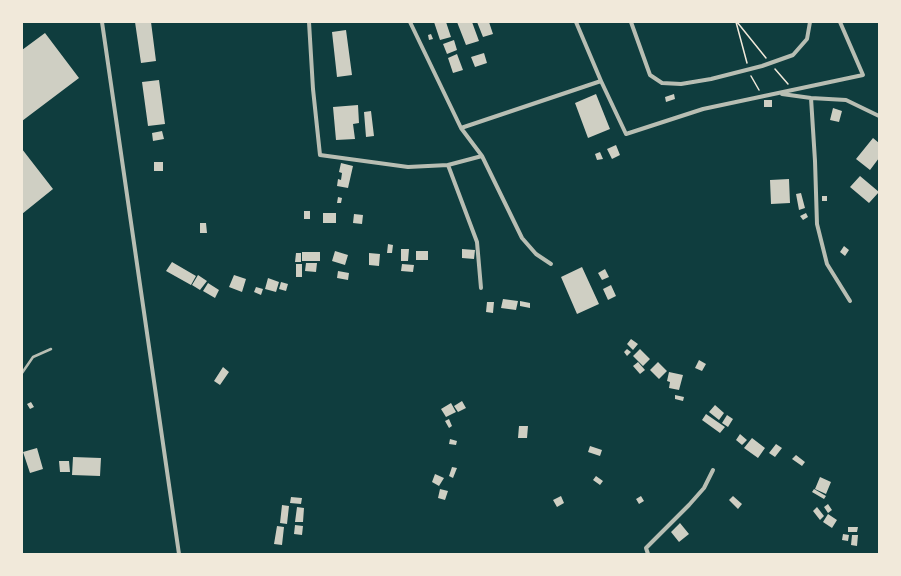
<!DOCTYPE html>
<style>
body{margin:0}
#map{position:relative;width:901px;height:576px;overflow:hidden;background:#0f3d3e;font-family:"Open Sans",sans-serif}
canvas{display:block}
.frame{position:absolute;inset:0;border:23px solid #f1e9da;pointer-events:none}
</style>
<div id="map">
<canvas width="901" height="576"></canvas>
<div class="frame"></div>
</div>
<script>
const ctx = document.querySelector('canvas').getContext('2d');
ctx.lineJoin = 'round';
function fillPath(path, color) { ctx.fillStyle = color; ctx.fill(path, 'evenodd'); }
const shape = rows => new Path2D(rows.map(r => 'M' + r).join(''));
function trace(path, color, width, dash) { ctx.strokeStyle = color; ctx.lineWidth = width; ctx.lineCap = dash ? 'butt' : 'round'; ctx.setLineDash(dash || []); ctx.stroke(path); }
const building = shape([
 [135,22,151,22,156,61,141,63],
 [434,22,446,22,451,37,440,40],
 [457,22,472,22,479,41,466,45],
 [477,22,489,22,493,34,483,37],
 [346,30,352,75,337,77,332,32],
 [45,33,79,78,22,121,22,50],
 [431,34,433,39,429,40,428,35],
 [454,40,457,50,447,54,443,44],
 [484,53,487,63,475,67,471,57],
 [457,54,463,70,453,73,448,58],
 [159,80,165,124,148,126,142,82],
 [596,94,610,129,588,138,575,103],
 [674,94,675,99,666,102,665,97],
 [764,100,772,100,772,107,764,107],
 [358,105,359,123,353,124,355,139,336,140,333,107],
 [833,108,842,111,839,122,830,120],
 [371,111,374,136,366,137,364,112],
 [162,131,164,139,153,141,152,133],
 [873,138,879,143,879,158,870,170,856,159],
 [616,145,620,155,612,159,607,149],
 [22,149,53,189,22,214],
 [600,152,603,159,597,160,595,154],
 [154,162,163,162,163,171,154,171],
 [341,163,353,166,348,188,337,186,338,179,341,180,342,173,339,172],
 [860,176,879,192,869,203,850,187],
 [789,179,790,203,771,204,770,180],
 [801,193,805,208,799,210,796,194],
 [822,196,827,196,827,201,822,201],
 [338,197,342,198,341,203,337,203],
 [304,211,310,211,310,219,304,219],
 [323,213,336,213,336,223,323,223],
 [806,213,808,217,803,220,800,216],
 [354,214,363,215,362,224,353,223],
 [200,223,206,223,207,233,200,233],
 [388,244,393,245,392,253,387,253],
 [844,246,849,250,845,256,840,252],
 [401,249,409,249,408,261,401,261],
 [462,249,475,250,474,259,462,258],
 [335,251,348,255,345,265,332,261],
 [416,251,428,251,428,260,416,260],
 [302,252,320,252,320,261,302,261],
 [296,253,301,253,301,262,295,262],
 [369,253,380,254,379,266,369,265],
 [172,262,196,276,191,285,166,271],
 [306,263,317,263,316,272,305,271],
 [296,264,302,264,302,277,296,277],
 [402,264,414,265,413,272,401,271],
 [582,267,599,304,577,314,561,277],
 [605,269,609,277,602,280,598,273],
 [338,271,349,273,348,280,337,278],
 [198,275,207,281,200,290,192,285],
 [234,275,246,279,242,292,229,287],
 [268,278,279,282,276,292,265,289],
 [281,282,288,284,286,291,279,289],
 [208,283,219,290,215,298,203,291],
 [611,285,616,296,608,300,603,289],
 [256,287,263,289,261,295,254,292],
 [503,299,518,301,516,310,501,308],
 [520,301,530,303,530,308,520,306],
 [487,302,494,302,493,313,486,312],
 [631,339,638,344,633,350,627,344],
 [627,349,631,352,627,356,624,352],
 [640,349,650,359,643,366,633,356],
 [699,360,706,364,702,371,695,368],
 [638,362,645,370,640,374,633,366],
 [658,362,667,371,659,379,650,370],
 [223,367,229,372,220,385,214,381],
 [669,372,683,375,679,390,669,388,670,382,667,381],
 [675,395,684,397,683,401,675,399],
 [462,401,466,408,458,412,454,406],
 [31,402,34,407,30,409,27,404],
 [451,403,456,412,446,417,441,409],
 [715,405,724,413,719,420,709,412],
 [706,414,725,427,720,433,702,420],
 [727,415,733,419,728,427,722,423],
 [449,419,452,426,449,428,445,421],
 [519,426,528,426,527,438,518,438],
 [740,434,747,440,742,445,736,440],
 [752,438,765,448,758,458,744,448],
 [450,439,457,441,456,445,449,444],
 [776,444,782,448,775,457,769,453],
 [590,446,602,450,600,456,588,452],
 [37,448,43,469,30,473,23,452],
 [796,455,805,462,802,466,792,459],
 [73,457,101,458,100,476,72,475],
 [59,461,69,461,70,472,60,472],
 [452,467,457,468,453,478,449,476],
 [435,474,444,478,439,486,432,482],
 [596,476,603,481,600,485,593,480],
 [820,477,831,482,826,494,815,489],
 [440,489,448,491,445,500,438,498],
 [814,489,826,496,824,499,812,492],
 [561,496,564,503,557,507,553,500],
 [641,496,644,501,639,504,636,499],
 [733,496,742,504,738,509,729,500],
 [291,497,302,498,301,504,290,503],
 [828,504,832,510,828,513,824,507],
 [282,505,289,506,287,524,280,523],
 [297,507,304,508,303,522,295,522],
 [817,507,824,516,820,520,813,511],
 [828,514,837,520,832,528,823,522],
 [680,523,689,534,679,542,671,532],
 [295,525,303,526,302,535,294,534],
 [277,526,284,527,282,545,274,544],
 [848,527,858,527,857,532,848,532],
 [843,534,849,535,848,541,842,540],
 [852,535,858,535,857,546,851,545]
]);
const path = shape([
 [736,22,747,63],
 [737,22,766,58],
 [775,69,788,84],
 [751,76,759,90]
]);
const service = shape([
 [22,373,33,357,51,349]
]);
const minor = shape([
 [102,22,179,554],
 [309,22,313,89,320,155,408,167,448,165],
 [410,22,461,128,601,81],
 [576,22,601,81,626,134,703,109,863,75,840,22],
 [631,22,650,75,662,83,681,84,711,79,762,66,793,55,807,39,810,22],
 [782,94,811,98,846,100,879,116],
 [811,98,815,161,817,224,827,264,850,301],
 [461,128,482,156,448,165,477,242,481,288],
 [482,156,522,238,536,254,551,264],
 [648,554,646,548,689,505,704,488,713,470]
]);
fillPath(building, '#cfcfc3');
trace(path, '#f1e9da', 1.5);
trace(service, '#b8beb3', 2.5);
trace(minor, '#b8beb3', 4);
</script>
